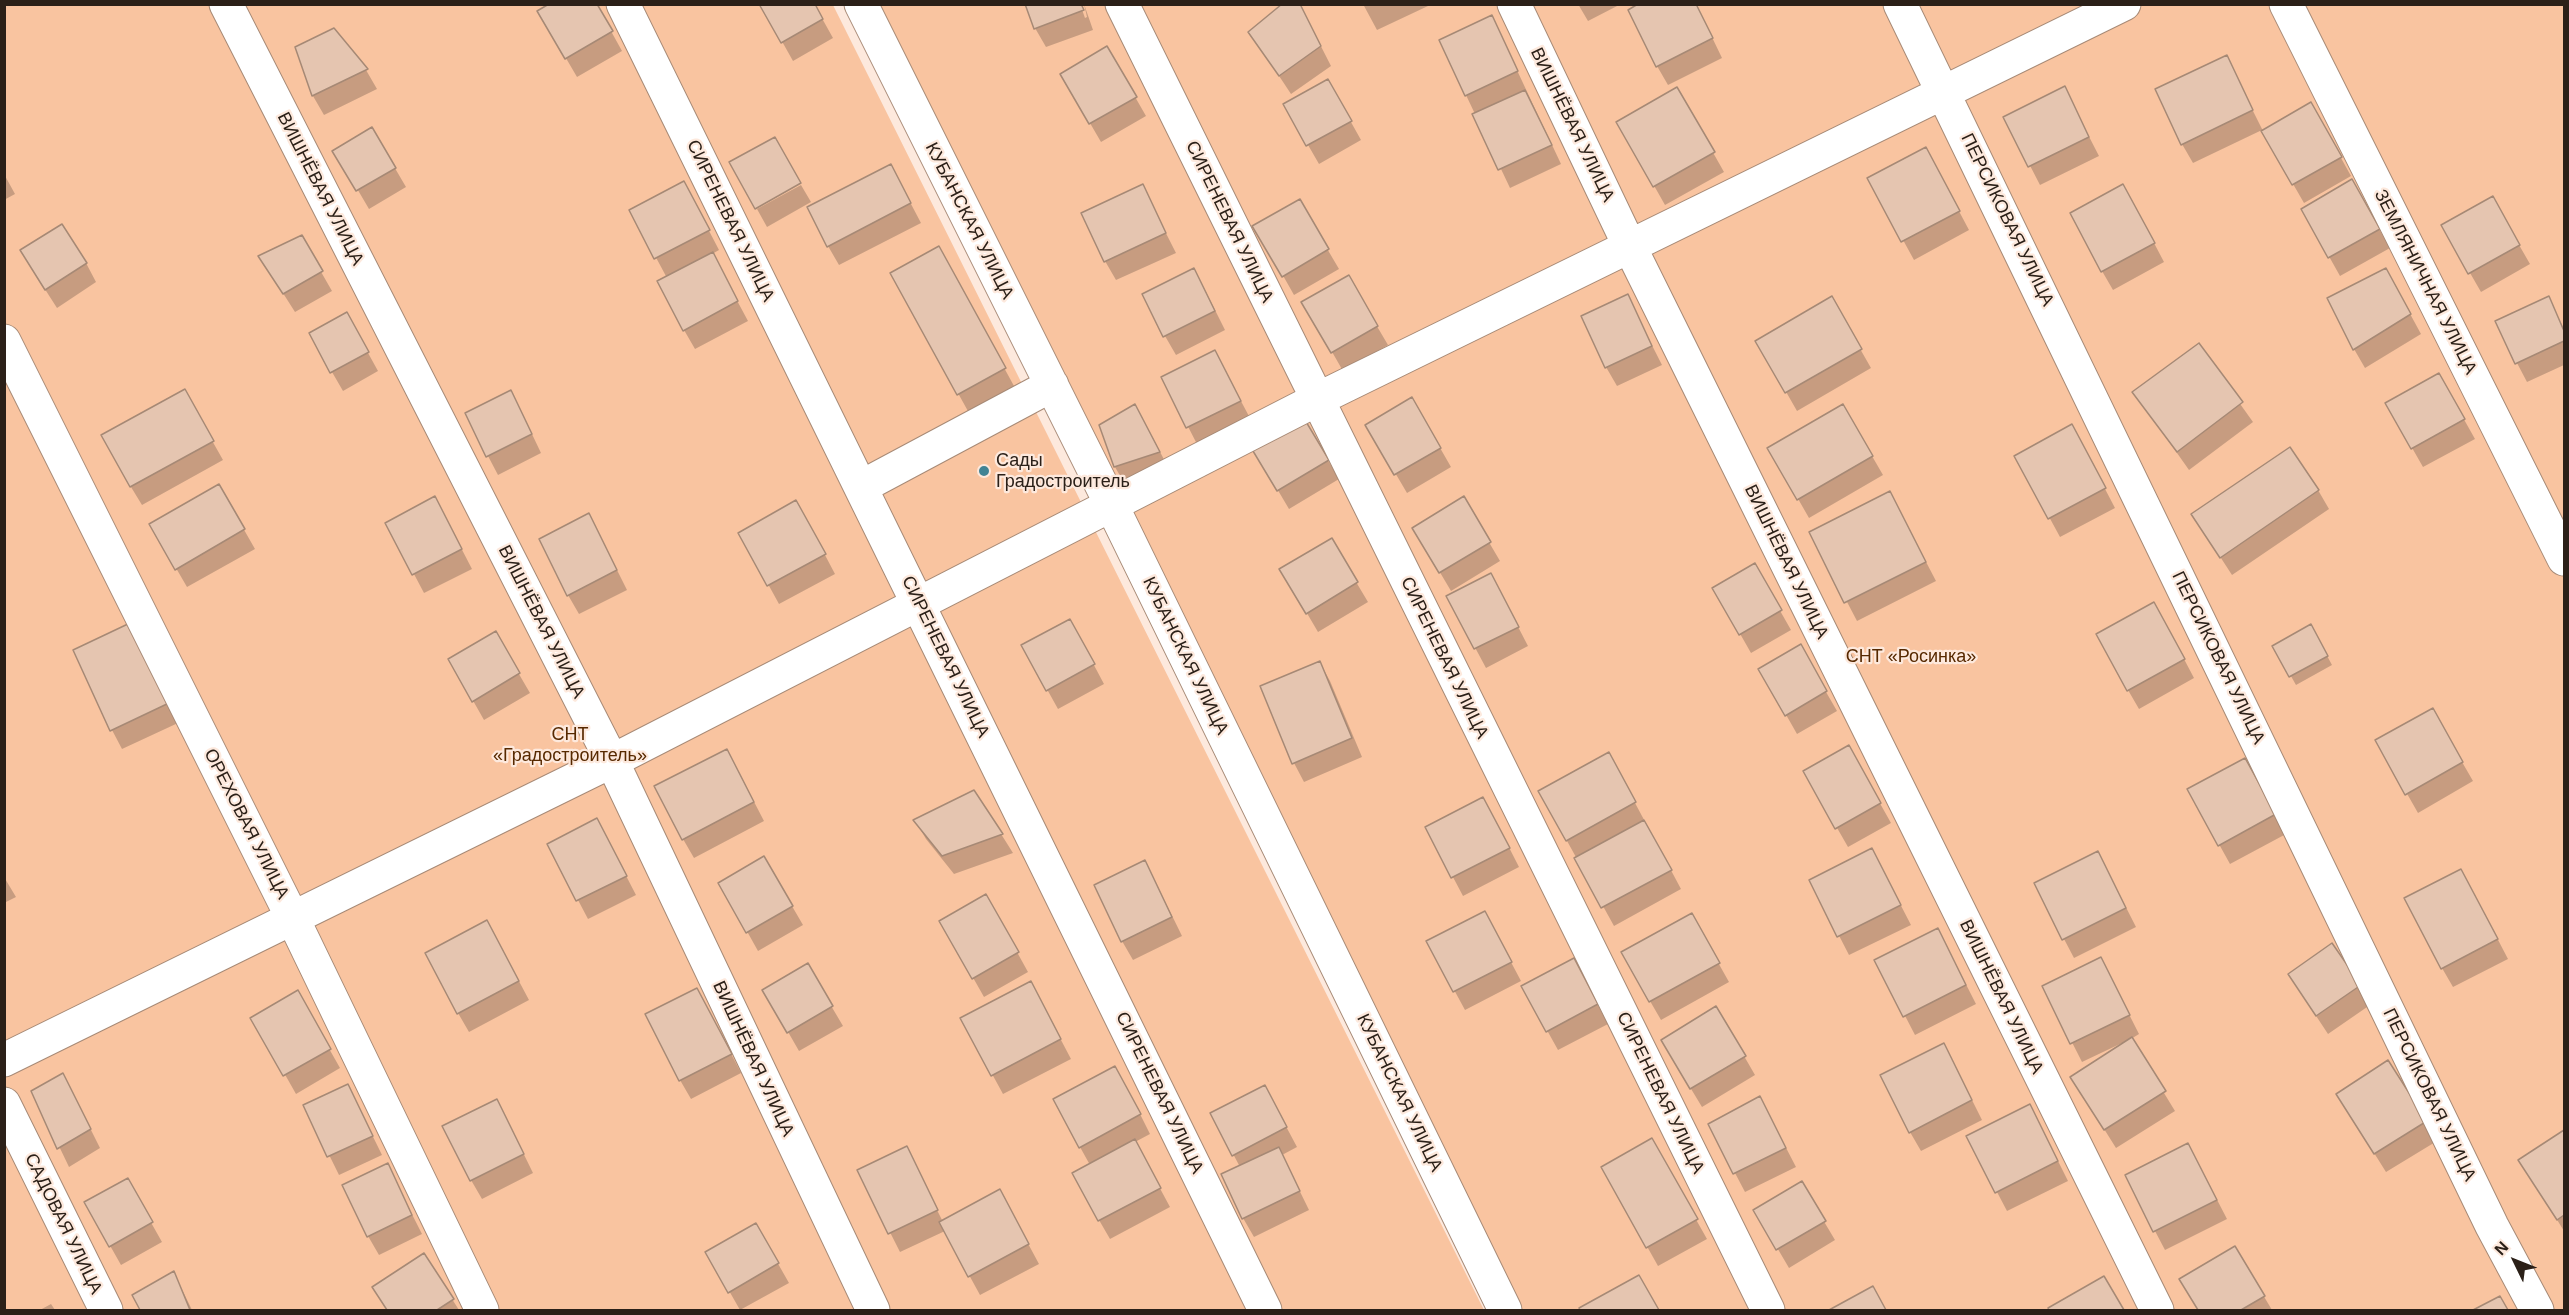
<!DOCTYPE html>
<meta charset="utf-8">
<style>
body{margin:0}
#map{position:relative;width:2569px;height:1315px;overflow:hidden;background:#fde9dd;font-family:Helvetica,sans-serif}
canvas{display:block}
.frame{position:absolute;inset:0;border:6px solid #2b2018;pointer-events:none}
.north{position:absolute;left:2485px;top:1231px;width:60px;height:60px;-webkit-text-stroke:4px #fde9dd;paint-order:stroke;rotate:313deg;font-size:16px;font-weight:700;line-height:24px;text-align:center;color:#2b2018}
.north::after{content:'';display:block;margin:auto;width:21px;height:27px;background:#2b2018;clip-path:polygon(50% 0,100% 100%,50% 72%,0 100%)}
</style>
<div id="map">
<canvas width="2569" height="1315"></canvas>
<div class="frame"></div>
<div class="north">N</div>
</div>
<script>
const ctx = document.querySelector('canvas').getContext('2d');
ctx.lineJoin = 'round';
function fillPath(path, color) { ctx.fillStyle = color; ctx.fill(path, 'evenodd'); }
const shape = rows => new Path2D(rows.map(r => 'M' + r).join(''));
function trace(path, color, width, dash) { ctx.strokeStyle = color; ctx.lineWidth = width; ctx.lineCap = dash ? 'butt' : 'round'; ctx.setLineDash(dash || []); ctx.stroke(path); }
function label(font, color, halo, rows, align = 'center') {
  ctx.font = font + ' Helvetica,sans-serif'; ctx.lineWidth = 4.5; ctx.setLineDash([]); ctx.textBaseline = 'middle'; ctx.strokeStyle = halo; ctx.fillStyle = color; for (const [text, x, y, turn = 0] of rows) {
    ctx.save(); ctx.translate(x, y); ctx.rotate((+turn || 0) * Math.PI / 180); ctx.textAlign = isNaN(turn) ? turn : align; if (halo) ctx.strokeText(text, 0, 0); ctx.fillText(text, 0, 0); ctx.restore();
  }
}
const green = shape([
 [5,5,833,5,1484,1310,5,1310],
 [861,5,2564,5,2564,1310,1505,1310]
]);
const shadow = shape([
 [596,4,622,51,577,77,539,12],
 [761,4,814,4,833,38,793,61],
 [1080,4,1085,18,1087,17,1084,4,1093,30,1046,47,1035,28],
 [1363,4,1427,4,1428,6,1377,30],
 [1578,4,1621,4,1588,21],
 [1696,4,1722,58,1668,85,1657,66],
 [1305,15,1331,66,1291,94,1250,32],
 [1492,17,1561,164,1510,188,1466,95],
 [334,30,366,70,377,89,324,115,313,96,297,48],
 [1107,48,1146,116,1101,142,1062,75],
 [2226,57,2263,131,2311,104,2351,176,2304,203,2262,130,2193,163,2182,144],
 [1328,81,1361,140,1319,164,1285,105],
 [2064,88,2099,156,2040,185,2005,117],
 [1677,89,1724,172,1665,205,1618,122],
 [372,129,406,187,369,209,335,151],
 [1936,168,1969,230,1914,260,1869,178],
 [4,174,15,194,4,200],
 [2352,182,2390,248,2340,276,2303,210],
 [801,185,811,202,767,227,757,209],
 [901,185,921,223,839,265,828,246],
 [1142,186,1176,253,1116,280,1105,261],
 [2492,198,2530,264,2481,292,2443,226],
 [1299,201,1339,269,1294,295,1255,226],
 [694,202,719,250,712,254,748,321,695,349,684,330,667,278,631,211],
 [2134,205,2164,262,2113,290,2102,271],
 [301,237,332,291,295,312,260,257],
 [86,263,96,282,57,308,32,269],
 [892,274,954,276,1020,397,974,422],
 [1348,277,1388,345,1343,371,1304,303],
 [1204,288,1225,330,1176,355,1165,336],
 [2396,288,2421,334,2365,368,2354,349],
 [1627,296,1662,365,1617,386,1606,367],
 [1831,298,1871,368,1797,411,1757,341],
 [2548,298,2564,329,2564,365,2527,382,2517,363],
 [357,333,378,371,343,391,332,372],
 [2198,345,2253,422,2189,470,2134,392],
 [1215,352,1251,420,1198,446,1163,378],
 [2439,375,2475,439,2423,467,2387,404],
 [184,391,223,460,142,505,131,487],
 [1412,399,1451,467,1407,493,1367,425],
 [1843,406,1883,475,1809,518,1769,448],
 [521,411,541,453,498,475,488,456],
 [1302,417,1339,479,1289,509,1263,465],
 [1100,425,1146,425,1170,471,1126,486,1115,467],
 [2082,445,2115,508,2060,537,2016,456],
 [219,486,255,549,187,587,151,525],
 [2318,490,2329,509,2232,575,2193,515],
 [1890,493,1936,581,1857,621,1811,533],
 [1463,498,1500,561,1451,591,1425,547],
 [445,517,472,569,424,593,387,523],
 [807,521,835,574,779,604,740,533],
 [599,534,627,590,579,614,568,595],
 [1331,540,1368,602,1318,632,1281,569],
 [1754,565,1791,630,1751,653,1714,588],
 [1501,594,1528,646,1486,668,1448,597],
 [2165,623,2194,678,2139,709,2128,690],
 [130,625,178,723,122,749,112,730],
 [2311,626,2332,665,2296,685,2274,646],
 [495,633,530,693,484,720,450,660],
 [1080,639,1104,684,1058,709,1023,646],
 [1800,647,1837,711,1797,734,1760,669],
 [1320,663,1330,681,1362,757,1304,782,1294,763],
 [2432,710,2473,781,2418,813,2377,741],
 [1859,766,1891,823,1848,847,1805,772],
 [737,769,764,821,694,858,683,839],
 [1619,773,1681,889,1614,926,1540,792],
 [2255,778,2286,834,2230,864,2189,790],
 [974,791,1013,853,954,874,926,839,915,820],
 [1494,818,1519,867,1463,896,1427,828],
 [607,839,636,895,588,919,549,845],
 [764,858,803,925,758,951,720,883],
 [1882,869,1911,925,1849,955,1811,881],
 [2108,872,2136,927,2074,958,2064,939],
 [4,877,16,897,4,903],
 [1155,881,1182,936,1133,960,1122,941],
 [2472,890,2508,959,2453,987,2442,968],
 [986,896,1028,972,984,997,941,921],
 [1495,932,1521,981,1465,1010,1428,942],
 [1702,934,1729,982,1661,1020,1650,1001],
 [497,940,529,1000,469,1032,458,1013],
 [2332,945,2370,1005,2328,1034,2301,993],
 [1948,949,1976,1004,1915,1035,1876,960],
 [2101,959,2139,1034,2131,1039,2175,1111,2116,1148,2072,1078,2123,1045,2122,1043,2082,1062,2044,987],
 [807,965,843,1026,799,1051,764,990],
 [1584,979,1608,1024,1558,1050,1523,987],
 [297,992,340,1068,296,1094,253,1018],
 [1041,1002,1071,1059,1003,1094,962,1019],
 [708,1009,741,1073,691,1099,680,1080],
 [1744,1056,1755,1075,1702,1107,1673,1059],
 [2388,1062,2437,1141,2386,1172,2349,1113],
 [1954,1064,1982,1120,1921,1151,1910,1132],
 [348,1086,382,1155,339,1175,305,1106],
 [1126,1086,1150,1134,1135,1142,1170,1207,1110,1239,1099,1220,1090,1165,1080,1147],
 [1265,1087,1297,1147,1282,1155,1309,1210,1254,1237,1243,1218,1240,1167,1212,1114],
 [33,1092,73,1094,100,1148,69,1167],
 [1770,1117,1796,1167,1745,1192,1735,1173],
 [507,1120,533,1173,482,1199,471,1180],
 [2040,1125,2068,1181,2007,1211,1968,1137],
 [2564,1132,2564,1231,2520,1160],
 [1651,1140,1707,1239,1658,1266,1603,1168],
 [906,1148,943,1222,1010,1210,1039,1264,980,1295,945,1231,900,1252,859,1171],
 [2198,1163,2227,1219,2165,1250,2155,1231],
 [387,1165,422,1234,379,1255,368,1236],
 [127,1180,162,1242,121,1265,86,1203],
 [1801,1183,1835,1240,1789,1268,1755,1210],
 [756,1225,789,1283,740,1310,707,1252],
 [2235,1248,2272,1310,2199,1310,2181,1280],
 [424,1255,459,1310,387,1310,374,1288],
 [174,1273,192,1310,141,1310,134,1295],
 [1639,1277,1658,1310,1582,1310,1581,1309],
 [2103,1278,2122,1310,2051,1310,2050,1309],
 [1873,1288,1885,1310,1832,1310],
 [51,1304,55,1310,40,1310]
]);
const building = shape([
 [549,4,597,4,613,31,565,59,537,11,549,4],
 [759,4,815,4,823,19,781,43,759,4],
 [1025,4,1081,4,1084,10,1034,29,1025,4],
 [1282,4,1300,4,1321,46,1279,76,1248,32,1282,4],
 [1638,4,1696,4,1713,38,1656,67,1628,10,1638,4],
 [1492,15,1518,71,1465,96,1439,40,1492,15],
 [334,28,368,69,312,96,295,47,334,28],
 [1107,46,1137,97,1089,124,1060,74,1107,46],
 [2227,55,2253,110,2181,145,2155,89,2227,55],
 [1328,79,1352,121,1306,146,1283,104,1328,79],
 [2065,86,2089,137,2028,167,2003,117,2065,86],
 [1677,87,1715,152,1653,187,1616,122,1677,87],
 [1525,90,1552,145,1498,170,1472,114,1525,90],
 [2311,102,2342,157,2292,185,2261,131,2311,102],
 [372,127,396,168,356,191,332,151,372,127],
 [775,137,801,183,755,209,729,162,775,137],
 [1926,147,1960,211,1901,242,1867,178,1926,147],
 [891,164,911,203,827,247,807,207,891,164],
 [2352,179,2380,229,2328,258,2301,209,2352,179],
 [684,181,710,230,654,259,629,210,684,181],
 [1143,184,1166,233,1104,262,1081,213,1143,184],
 [2123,184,2155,243,2101,272,2070,213,2123,184],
 [2493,196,2520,245,2468,274,2441,225,2493,196],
 [1300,199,1329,249,1282,277,1252,226,1300,199],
 [62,224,87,263,45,290,20,250,62,224],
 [302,235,323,271,283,294,258,256,302,235],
 [939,246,1006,368,957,395,890,273,939,246],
 [713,252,738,301,683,331,657,281,713,252],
 [1194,268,1215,311,1163,337,1142,294,1194,268],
 [2386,268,2411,314,2353,350,2327,298,2386,268],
 [1349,275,1378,326,1331,353,1301,302,1349,275],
 [1628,294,1652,346,1605,368,1581,316,1628,294],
 [1832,296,1862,349,1785,393,1755,341,1832,296],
 [2549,296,2564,331,2564,341,2515,364,2495,321,2549,296],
 [347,312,369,352,330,373,309,333,347,312],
 [2199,343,2243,402,2177,452,2132,392,2199,343],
 [1215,350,1241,401,1186,428,1161,377,1215,350],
 [2439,373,2465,419,2411,449,2385,403,2439,373],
 [185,389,214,441,130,487,101,435,185,389],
 [511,390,532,434,486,457,465,413,511,390],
 [1412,397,1441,448,1394,475,1365,425,1412,397],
 [1135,404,1160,452,1114,467,1099,425,1135,404],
 [1843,404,1873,456,1797,500,1767,448,1843,404],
 [1302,415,1329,460,1277,491,1250,446,1302,415],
 [2072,424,2106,488,2048,519,2014,456,2072,424],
 [2290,447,2319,490,2220,558,2191,514,2290,447],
 [219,484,245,529,175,570,149,524,219,484],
 [1890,491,1926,562,1844,603,1809,532,1890,491],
 [435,496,462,549,412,575,385,523,435,496],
 [1464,496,1491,542,1439,573,1412,528,1464,496],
 [796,500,826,554,767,586,738,533,796,500],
 [589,513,617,570,567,596,539,539,589,513],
 [1332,538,1358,582,1306,614,1279,569,1332,538],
 [1755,563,1782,610,1739,635,1712,588,1755,563],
 [1491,573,1519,627,1474,649,1446,596,1491,573],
 [2154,602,2185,659,2127,691,2096,634,2154,602],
 [1070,619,1095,664,1046,691,1021,645,1070,619],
 [130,623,169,703,110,731,73,650,130,623],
 [2311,624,2328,656,2289,677,2272,646,2311,624],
 [496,631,520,673,472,702,448,659,496,631],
 [1801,644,1827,691,1785,716,1758,669,1801,644],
 [1320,661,1352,738,1292,764,1260,686,1320,661],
 [2433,708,2463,762,2405,795,2375,740,2433,708],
 [1849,745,1881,803,1835,829,1803,771,1849,745],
 [727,749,754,802,682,840,654,786,727,749],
 [1609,752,1636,802,1566,841,1538,791,1609,752],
 [2245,758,2276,814,2218,846,2187,789,2245,758],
 [974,790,1003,834,942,856,913,820,974,790],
 [1483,797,1510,848,1451,878,1425,827,1483,797],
 [597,818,627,876,576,901,547,844,597,818],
 [1644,820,1672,870,1601,908,1574,858,1644,820],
 [1872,848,1901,905,1837,937,1809,880,1872,848],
 [2098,851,2126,908,2062,940,2034,883,2098,851],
 [764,856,793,906,746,933,718,883,764,856],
 [1145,860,1172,917,1121,942,1094,885,1145,860],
 [2461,869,2498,939,2441,969,2404,898,2461,869],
 [986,894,1019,952,972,979,939,921,986,894],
 [1485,911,1512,962,1453,992,1426,941,1485,911],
 [1692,913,1720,963,1649,1002,1621,952,1692,913],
 [487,920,519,981,457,1014,425,953,487,920],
 [1938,928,1966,985,1903,1017,1874,960,1938,928],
 [2332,943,2361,985,2316,1016,2288,974,2332,943],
 [2101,957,2130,1015,2070,1044,2042,986,2101,957],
 [1574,958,1598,1004,1546,1032,1521,986,1574,958],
 [808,963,833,1006,787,1033,762,990,808,963],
 [1031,981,1061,1039,991,1076,960,1018,1031,981],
 [697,988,732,1054,679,1081,645,1014,697,988],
 [298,990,331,1049,283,1076,250,1018,298,990],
 [1716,1006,1746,1056,1690,1089,1661,1040,1716,1006],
 [2132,1037,2166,1091,2104,1130,2070,1077,2132,1037],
 [1944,1043,1972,1100,1909,1133,1880,1075,1944,1043],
 [2388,1060,2427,1121,2374,1154,2336,1094,2388,1060],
 [1115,1066,1141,1114,1079,1148,1053,1099,1115,1066],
 [63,1073,91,1129,57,1149,31,1091,63,1073],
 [348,1084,373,1136,327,1157,303,1105,348,1084],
 [1265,1085,1287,1127,1232,1156,1210,1113,1265,1085],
 [1760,1096,1786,1148,1733,1174,1708,1124,1760,1096],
 [497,1099,524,1154,470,1181,442,1126,497,1099],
 [2030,1104,2058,1161,1995,1193,1966,1136,2030,1104],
 [2564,1130,2564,1215,2557,1220,2518,1160,2564,1130],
 [1652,1138,1698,1219,1646,1248,1601,1167,1652,1138],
 [1135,1139,1161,1188,1098,1221,1072,1173,1135,1139],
 [2188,1143,2217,1200,2153,1232,2125,1175,2188,1143],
 [907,1146,938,1210,888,1234,857,1170,907,1146],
 [1279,1147,1300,1191,1242,1219,1221,1174,1279,1147],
 [388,1163,412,1215,367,1237,342,1185,388,1163],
 [128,1178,153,1222,109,1247,84,1202,128,1178],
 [1802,1181,1826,1221,1776,1250,1753,1210,1802,1181],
 [1000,1189,1029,1244,968,1277,939,1222,1000,1189],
 [756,1223,779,1263,728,1293,705,1252,756,1223],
 [2235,1246,2265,1296,2241,1310,2198,1310,2179,1279,2235,1246],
 [424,1253,454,1299,437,1310,387,1310,372,1287,424,1253],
 [174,1271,190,1310,140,1310,132,1295,174,1271],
 [1639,1275,1659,1310,1580,1310,1579,1308,1639,1275],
 [2104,1276,2124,1310,2049,1310,2048,1308,2104,1276],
 [1873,1286,1886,1310,1829,1310,1873,1286],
 [2500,1296,2508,1310,2473,1310,2500,1296]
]);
const minor = shape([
 [226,4,612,761,873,1310],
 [623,4,1265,1310],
 [861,4,1111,504,1505,1310],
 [1122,4,1768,1310],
 [1514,4,1629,245,2157,1310],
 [1900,4,2492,1226,2537,1310],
 [2286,4,2564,559],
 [4,341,293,919,482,1310],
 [861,487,1052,385],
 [4,1060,612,761,1316,400,2124,4],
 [4,1104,106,1310]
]);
const markers = [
 [984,471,6,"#418394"]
];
const streetNames = [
 ["ВИШНЁВАЯ УЛИЦА",1572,125,64],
 ["ВИШНЁВАЯ УЛИЦА",320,189,63],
 ["ПЕРСИКОВАЯ УЛИЦА",2007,220,64],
 ["СИРЕНЕВАЯ УЛИЦА",730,221,64],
 ["КУБАНСКАЯ УЛИЦА",969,221,63],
 ["СИРЕНЕВАЯ УЛИЦА",1229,222,64],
 ["ЗЕМЛЯНИЧНАЯ УЛИЦА",2425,282,63],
 ["ВИШНЁВАЯ УЛИЦА",1786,562,64],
 ["ВИШНЁВАЯ УЛИЦА",541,622,63],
 ["КУБАНСКАЯ УЛИЦА",1185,656,64],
 ["СИРЕНЕВАЯ УЛИЦА",945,657,64],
 ["СИРЕНЕВАЯ УЛИЦА",1444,658,64],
 ["ПЕРСИКОВАЯ УЛИЦА",2218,658,64],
 ["ОРЕХОВАЯ УЛИЦА",246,824,63],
 ["ВИШНЁВАЯ УЛИЦА",2001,997,64],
 ["ВИШНЁВАЯ УЛИЦА",753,1059,65],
 ["СИРЕНЕВАЯ УЛИЦА",1159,1093,64],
 ["КУБАНСКАЯ УЛИЦА",1399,1093,64],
 ["СИРЕНЕВАЯ УЛИЦА",1660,1093,64],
 ["ПЕРСИКОВАЯ УЛИЦА",2429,1095,64],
 ["САДОВАЯ УЛИЦА",63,1224,64]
];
const poiNames = [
 ["Сады",996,461],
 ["Градостроитель",996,482]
];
const parkNames = [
 ["СНТ «Росинка»",1911,657],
 ["СНТ",570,735],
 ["«Градостроитель»",570,756]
];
fillPath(green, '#f9c4a0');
fillPath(shadow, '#0003');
fillPath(building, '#e5c5b0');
trace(building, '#a68975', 1.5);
trace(minor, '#a78a76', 35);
trace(minor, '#fff', 33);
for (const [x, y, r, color] of markers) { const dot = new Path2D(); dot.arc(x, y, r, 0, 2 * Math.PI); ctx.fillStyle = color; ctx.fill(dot); trace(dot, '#fde9dd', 2); }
label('18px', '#2b2018', '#fde9dd', streetNames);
label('18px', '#2b2018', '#fde9dd', poiNames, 'left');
label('18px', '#572900', '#fde9dd', parkNames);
</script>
